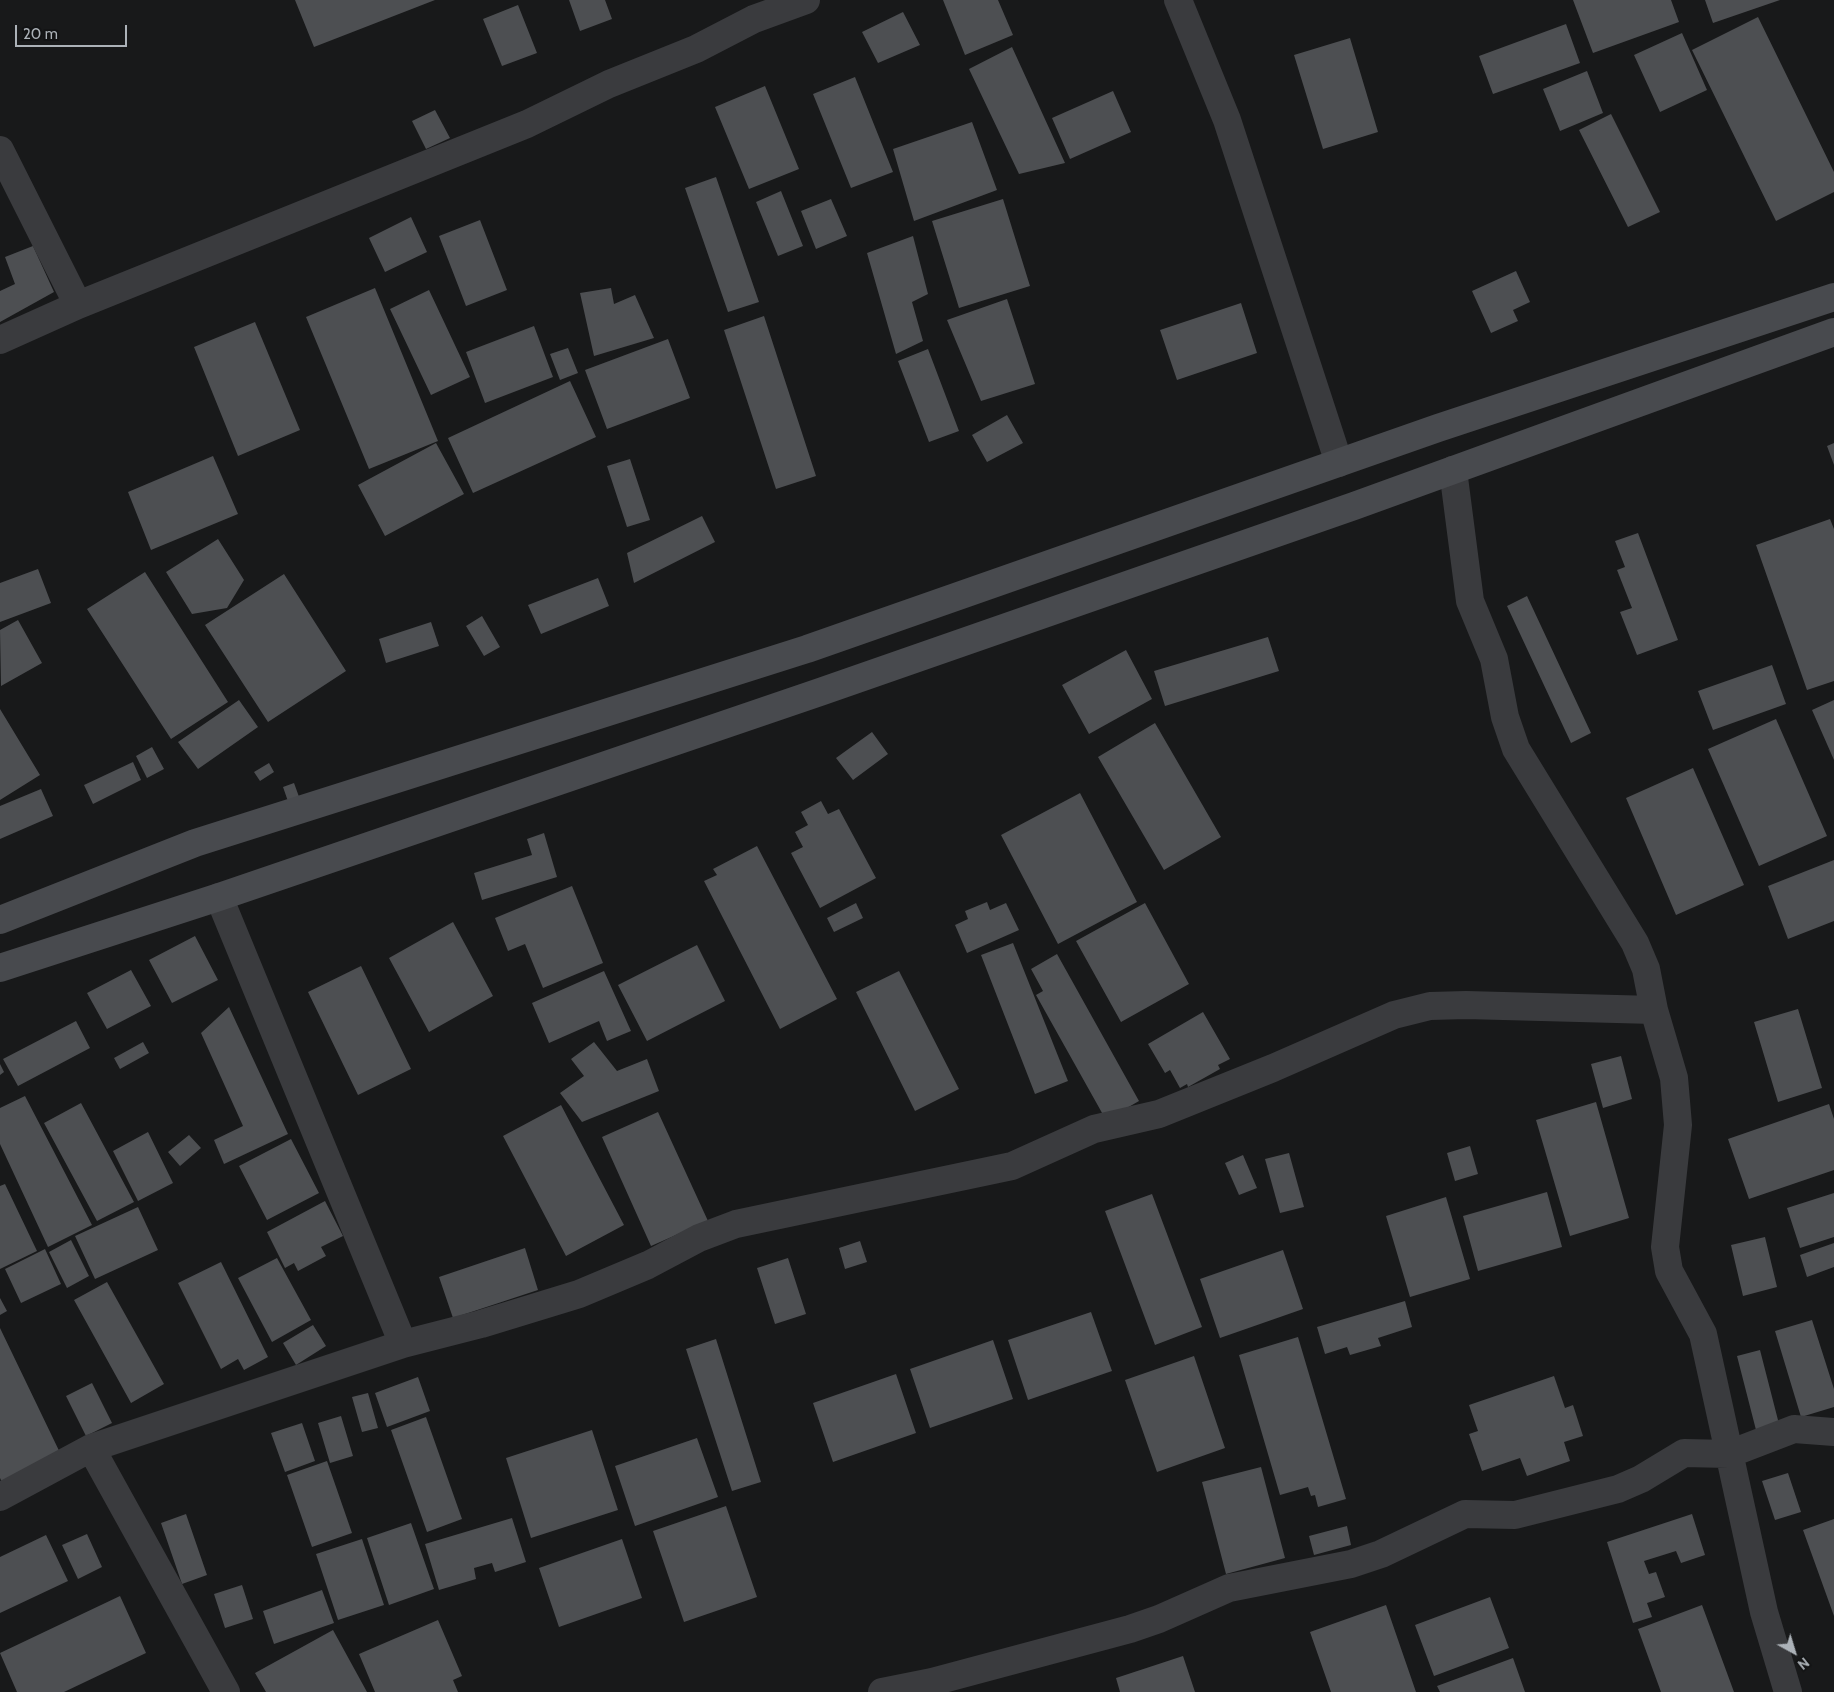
<!DOCTYPE html>
<style>
body{margin:0}
#map{position:relative;width:1834px;height:1692px;overflow:hidden;background:#18191a;font-family:Cabin,sans-serif}
canvas{display:block}
.north{position:absolute;left:1769px;top:1627px;width:50px;height:50px;-webkit-text-stroke:4px #131415;paint-order:stroke;rotate:141deg;font-size:14px;font-weight:700;line-height:20px;text-align:center;color:#acb2b8}
.north::after{content:'';display:block;margin:auto;width:18px;height:22px;background:#acb2b8;clip-path:polygon(50% 0,100% 100%,50% 72%,0 100%)}
.scale{position:absolute;left:15px;top:25px;width:112px;height:22px;box-sizing:border-box;border:2px solid #acb2b8;border-top:0;padding-left:6px;font-size:15px;line-height:18px;white-space:nowrap;color:#acb2b8;-webkit-text-stroke:4px #131415;paint-order:stroke}
</style>
<div id="map">
<canvas width="1834" height="1692"></canvas>
<div class="north">N</div>
<div class="scale">20 m</div>
</div>
<script>
const ctx = document.querySelector('canvas').getContext('2d');
ctx.lineJoin = 'round';
function fillPath(path, color) { ctx.fillStyle = color; ctx.fill(path, 'evenodd'); }
const shape = rows => new Path2D(rows.map(r => 'M' + r).join(''));
function trace(path, color, width, dash) { ctx.strokeStyle = color; ctx.lineWidth = width; ctx.lineCap = dash ? 'butt' : 'round'; ctx.setLineDash(dash || []); ctx.stroke(path); }
const building = shape([
 [295,0,435,0,314,47],
 [569,0,605,0,612,19,580,31],
 [943,0,998,0,1013,35,965,55],
 [1573,0,1671,0,1679,22,1593,53],
 [1705,0,1780,0,1713,23],
 [518,5,537,53,502,66,483,19],
 [903,12,920,45,878,63,862,32],
 [1758,17,1834,172,1834,192,1776,221,1692,50],
 [1566,24,1580,63,1493,94,1479,56],
 [1682,33,1707,90,1660,112,1634,55],
 [1350,38,1378,132,1323,149,1294,55],
 [1012,47,1065,163,1019,174,969,69],
 [1587,71,1603,113,1560,131,1543,89],
 [855,77,893,172,851,188,813,94],
 [765,86,799,169,749,189,715,107],
 [1113,91,1131,132,1070,159,1052,118],
 [435,110,450,138,426,149,412,121],
 [1611,114,1660,212,1628,227,1579,130],
 [972,122,997,190,914,221,893,149],
 [716,177,759,302,728,312,685,188],
 [781,191,803,246,778,256,756,202],
 [831,199,847,236,816,249,801,211],
 [1003,199,1030,286,959,308,932,221],
 [411,217,427,252,385,272,369,238],
 [480,220,507,290,466,306,439,236],
 [913,236,928,294,912,302,923,341,896,354,867,253],
 [33,246,54,292,0,322,0,291,15,284,5,257],
 [1516,271,1530,302,1513,310,1518,321,1491,333,1472,291],
 [375,288,438,441,369,469,306,317],
 [611,288,614,304,635,295,654,338,594,356,580,293],
 [429,290,470,377,431,395,390,309],
 [1007,299,1035,384,981,401,947,320],
 [1241,303,1257,353,1177,380,1160,330],
 [764,316,816,476,776,489,724,330],
 [255,322,300,430,238,456,194,347],
 [534,326,553,377,485,403,466,352],
 [668,339,690,398,607,429,585,370],
 [568,348,578,373,560,380,550,354],
 [928,349,959,431,929,442,898,361],
 [570,381,596,437,473,493,448,438],
 [1007,415,1023,443,987,462,972,435],
 [436,443,464,494,385,536,358,485],
 [1834,443,1834,465,1827,446],
 [213,456,238,514,151,550,128,492],
 [630,459,650,520,627,527,607,466],
 [702,516,715,542,634,583,627,553],
 [1830,519,1834,529,1834,681,1807,690,1756,545],
 [1638,533,1678,640,1637,655,1620,612,1632,608,1617,570,1625,567,1615,541],
 [218,539,244,580,227,608,192,614,166,572],
 [38,569,51,603,0,622,0,583],
 [145,572,228,702,171,739,87,609],
 [284,574,346,671,268,722,205,625],
 [598,578,609,606,541,634,528,605],
 [1527,596,1591,733,1571,743,1507,606],
 [482,616,500,647,484,656,466,626],
 [18,620,42,663,1,686,0,630],
 [431,622,439,646,386,663,379,639],
 [1268,637,1279,671,1165,706,1154,671],
 [1126,650,1152,699,1089,734,1062,685],
 [1772,665,1786,704,1713,730,1698,691],
 [239,700,258,727,198,769,178,742],
 [1834,700,1834,760,1812,710],
 [0,709,40,775,0,800],
 [1776,719,1827,836,1759,866,1708,749],
 [1155,723,1221,837,1164,870,1098,757],
 [872,732,888,754,853,780,836,758],
 [152,747,164,769,147,778,136,756],
 [133,762,141,780,93,804,84,785],
 [269,763,274,772,260,781,254,772],
 [1693,768,1744,885,1676,915,1626,798],
 [294,783,302,805,291,810,283,787],
 [41,789,53,816,0,839,0,806],
 [1080,793,1137,902,1058,944,1001,835],
 [821,801,828,814,839,809,876,878,820,908,791,853,803,847,795,832,808,825,801,812],
 [544,833,557,877,482,900,474,873,532,855,527,839],
 [757,846,837,999,780,1029,704,881,717,875,713,869],
 [1834,860,1834,921,1788,939,1768,886],
 [572,886,603,963,543,988,525,944,508,951,495,918],
 [987,902,990,910,1006,903,1019,930,967,953,955,925,968,919,965,911],
 [856,903,863,918,834,932,827,918],
 [1145,903,1189,984,1121,1022,1076,941],
 [453,922,493,996,429,1032,389,958],
 [195,936,218,980,172,1003,149,960],
 [1013,943,1068,1081,1035,1094,981,955],
 [697,945,725,1001,647,1041,618,985],
 [1057,954,1139,1101,1106,1120,1036,995,1043,991,1031,969],
 [361,966,411,1069,358,1095,308,992],
 [131,970,151,1006,107,1029,87,993],
 [604,971,631,1031,607,1041,599,1021,549,1043,532,1003],
 [899,971,959,1089,915,1111,856,992],
 [229,1007,288,1134,224,1164,214,1140,243,1126,201,1033],
 [1798,1009,1822,1088,1778,1102,1754,1022],
 [1203,1012,1230,1059,1218,1065,1220,1069,1188,1087,1187,1084,1180,1088,1170,1070,1165,1073,1148,1044],
 [76,1021,90,1048,18,1086,3,1059],
 [143,1042,149,1053,120,1069,114,1058],
 [594,1042,617,1071,647,1059,659,1091,582,1122,560,1093,584,1076,571,1059],
 [1621,1056,1632,1099,1603,1108,1591,1064],
 [0,1064,4,1072,0,1075],
 [25,1096,92,1225,48,1247,0,1144,0,1108],
 [1596,1102,1629,1218,1570,1236,1536,1120],
 [81,1103,134,1202,97,1221,44,1123],
 [1829,1104,1834,1119,1834,1170,1749,1199,1728,1139],
 [561,1105,624,1225,566,1256,503,1136],
 [658,1112,708,1221,651,1246,602,1137],
 [148,1132,173,1183,138,1201,113,1151],
 [189,1135,201,1148,180,1166,168,1152],
 [291,1139,319,1193,267,1220,239,1166],
 [1470,1146,1478,1174,1455,1181,1447,1153],
 [1289,1153,1304,1207,1280,1213,1265,1159],
 [1243,1155,1257,1188,1239,1195,1225,1163],
 [5,1184,37,1251,0,1269,0,1186],
 [1547,1192,1562,1247,1478,1271,1463,1216],
 [1834,1193,1834,1237,1800,1248,1787,1208],
 [1152,1194,1202,1327,1155,1345,1105,1211],
 [1446,1197,1470,1279,1410,1297,1386,1216],
 [325,1201,343,1236,321,1247,326,1256,298,1271,294,1263,285,1268,267,1232],
 [138,1207,158,1250,95,1279,75,1236],
 [1765,1237,1777,1287,1743,1296,1731,1245],
 [71,1240,89,1276,67,1288,49,1252],
 [860,1241,867,1262,845,1269,839,1248],
 [1834,1243,1834,1267,1807,1277,1800,1255],
 [525,1248,538,1290,453,1318,439,1277],
 [45,1249,61,1284,21,1303,5,1269],
 [1283,1250,1303,1309,1220,1338,1200,1279],
 [277,1258,311,1320,272,1342,238,1278],
 [788,1258,806,1314,775,1324,757,1268],
 [221,1262,268,1357,244,1370,238,1359,221,1369,178,1283],
 [107,1282,164,1384,131,1403,74,1300],
 [0,1298,7,1311,0,1315],
 [1405,1301,1412,1327,1378,1338,1381,1346,1350,1355,1347,1347,1325,1354,1317,1327],
 [1091,1312,1112,1371,1028,1400,1008,1340],
 [1812,1320,1834,1389,1834,1407,1801,1417,1775,1331],
 [313,1325,326,1346,296,1365,283,1343],
 [0,1328,64,1461,5,1489,0,1478],
 [1298,1337,1346,1499,1318,1507,1315,1495,1311,1496,1308,1487,1280,1495,1239,1355],
 [716,1339,761,1482,732,1491,686,1349],
 [993,1340,1013,1399,930,1428,910,1369],
 [1760,1350,1779,1424,1756,1430,1737,1356],
 [1194,1356,1225,1448,1157,1472,1125,1380],
 [896,1374,916,1433,833,1462,813,1403],
 [1554,1376,1565,1408,1573,1405,1583,1436,1564,1442,1570,1461,1527,1476,1520,1458,1482,1471,1469,1434,1478,1431,1469,1405],
 [418,1377,430,1411,387,1427,375,1393],
 [92,1383,112,1423,86,1436,66,1396],
 [368,1393,378,1428,362,1432,352,1397],
 [341,1416,353,1456,330,1463,318,1423],
 [426,1417,462,1519,427,1532,391,1430],
 [302,1423,315,1461,285,1472,271,1433],
 [592,1430,618,1510,531,1538,506,1458],
 [697,1438,718,1497,635,1526,615,1466],
 [327,1461,352,1533,312,1547,287,1475],
 [1261,1467,1285,1558,1226,1574,1202,1482],
 [1788,1473,1801,1512,1775,1520,1762,1481],
 [726,1506,757,1597,684,1622,653,1531],
 [186,1514,207,1575,182,1584,161,1523],
 [1692,1514,1705,1555,1681,1563,1676,1551,1644,1561,1649,1574,1656,1572,1665,1597,1647,1603,1652,1617,1633,1623,1607,1542],
 [512,1518,526,1562,495,1572,492,1563,474,1568,476,1579,439,1590,425,1544],
 [1834,1519,1834,1616,1803,1530],
 [411,1523,434,1589,389,1605,367,1538],
 [1347,1526,1351,1545,1314,1555,1309,1536],
 [87,1534,102,1567,78,1579,62,1545],
 [46,1535,68,1581,0,1613,0,1557],
 [362,1539,384,1605,338,1620,316,1554],
 [622,1539,642,1598,559,1627,539,1568],
 [242,1585,253,1619,225,1628,214,1594],
 [322,1590,334,1623,274,1644,263,1611],
 [120,1596,146,1653,64,1692,17,1692,0,1653],
 [1490,1597,1509,1648,1434,1676,1415,1625],
 [1386,1605,1416,1692,1331,1692,1310,1632],
 [1702,1605,1734,1692,1661,1692,1638,1629],
 [438,1620,462,1676,453,1680,458,1692,375,1692,359,1654],
 [333,1630,367,1692,266,1692,255,1673],
 [1183,1656,1195,1692,1120,1692,1116,1678],
 [1513,1658,1525,1692,1440,1692,1437,1686]
]);
const street = shape([
 [1178,0,1227,120,1339,463],
 [0,150,78,305],
 [0,340,78,305,527,124,609,84,696,49,754,19,806,0],
 [1453,470,1470,601,1494,659,1505,717,1516,749,1635,943,1646,969,1654,1010,1674,1078,1678,1125,1665,1247,1669,1271,1703,1334,1764,1612,1788,1692],
 [219,897,403,1344],
 [91,1448,226,1692],
 [0,1497,91,1448,403,1344,481,1324,579,1294,648,1265,699,1238,736,1224,1012,1166,1094,1129,1159,1114,1273,1068,1394,1015,1430,1006,1466,1005,1654,1010],
 [882,1692,932,1682,1130,1629,1159,1619,1229,1588,1351,1564,1381,1554,1465,1514,1515,1515,1618,1489,1641,1479,1684,1453,1729,1454,1794,1429,1834,1432]
]);
const secondary = shape([
 [0,920,195,843,807,649,1438,428,1834,297],
 [0,968,219,897,820,692,1354,506,1834,332]
]);
fillPath(building, '#4d4f52');
trace(street, '#3a3b3e', 28);
trace(secondary, '#484a4e', 28);
</script>
